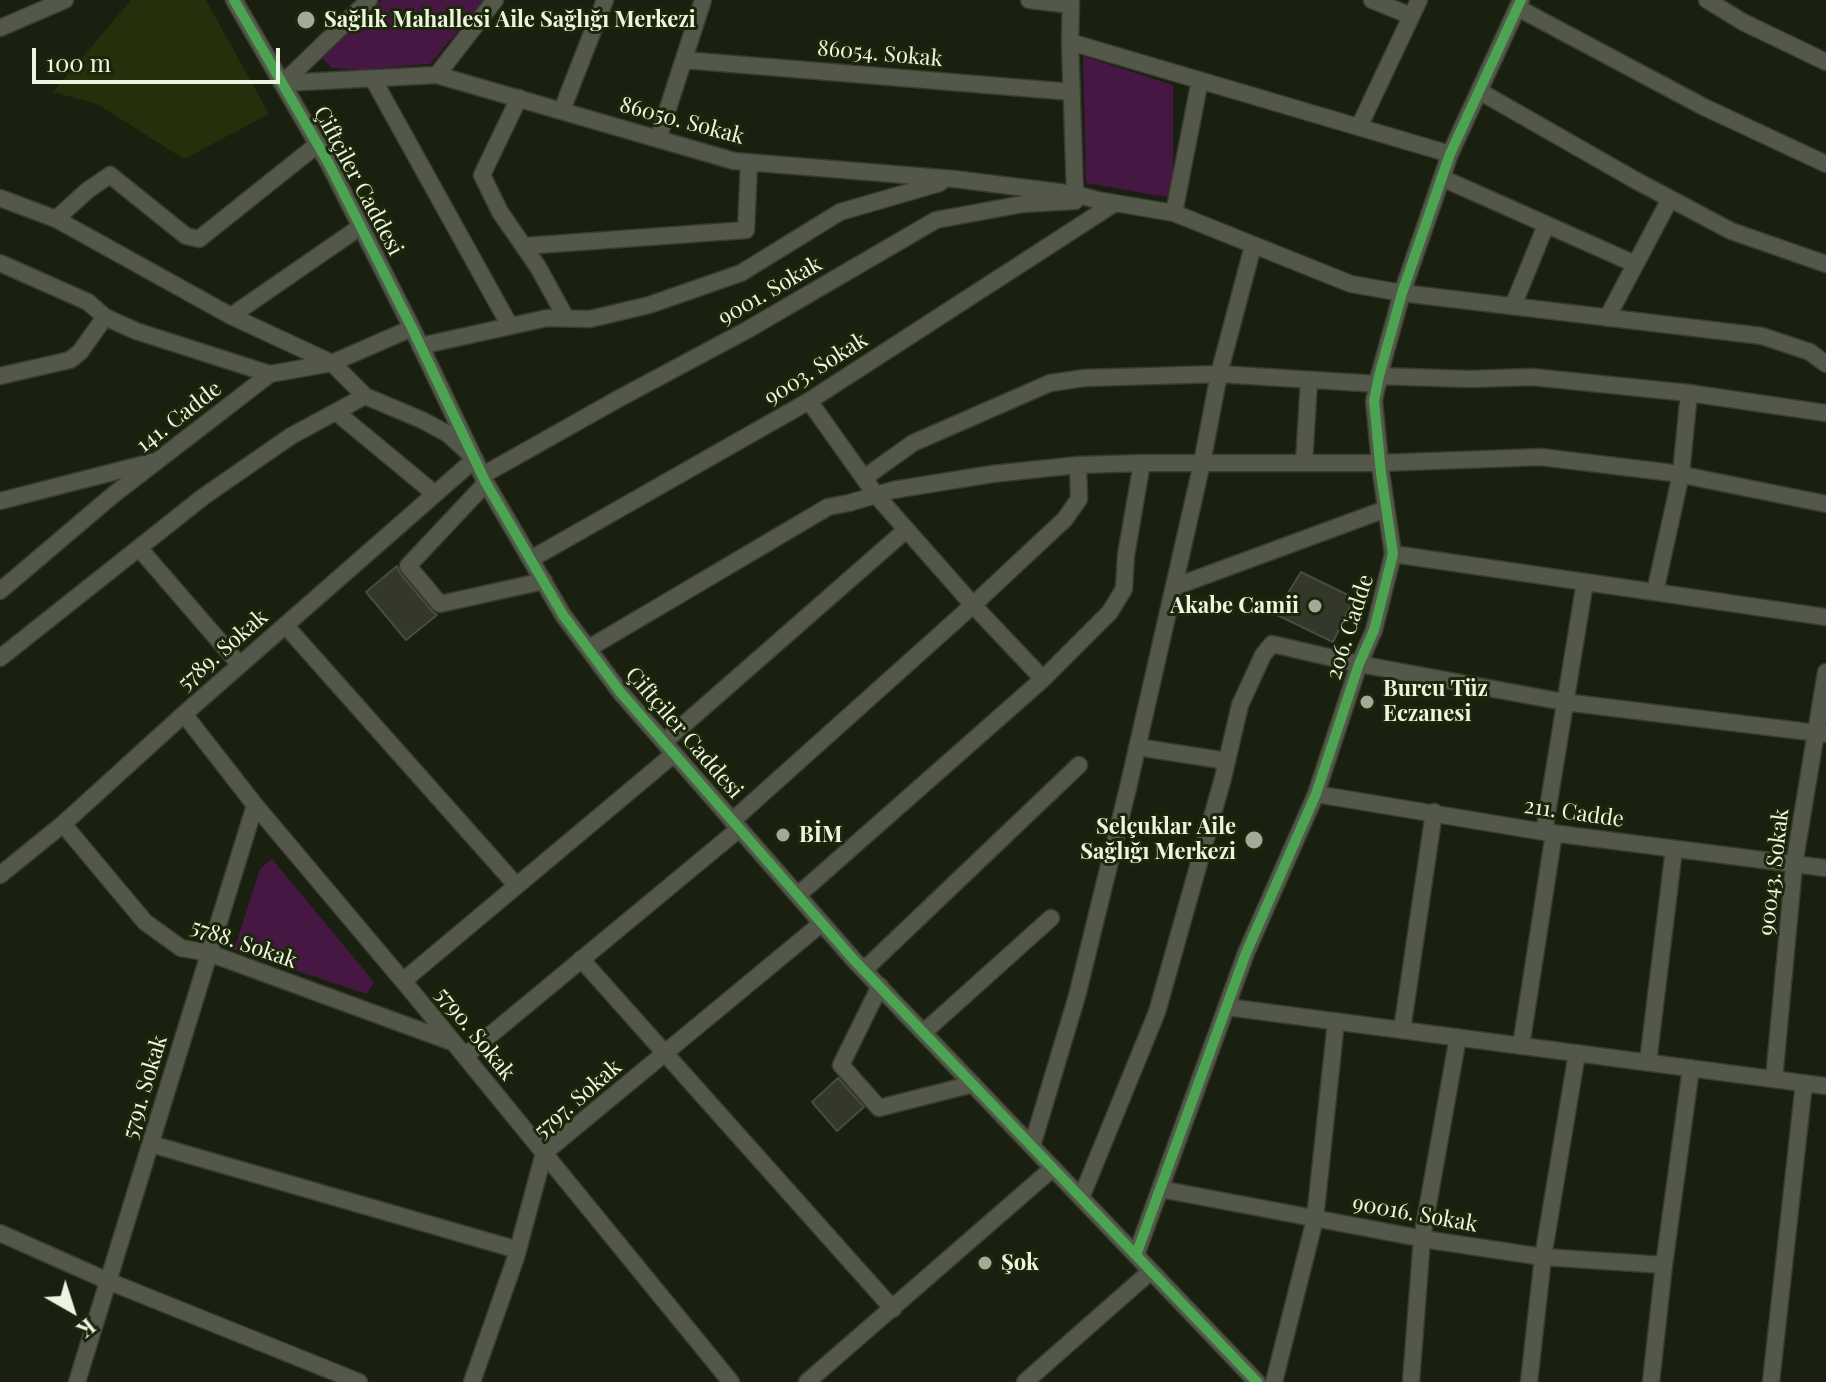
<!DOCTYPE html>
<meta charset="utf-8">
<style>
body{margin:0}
#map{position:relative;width:1826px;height:1382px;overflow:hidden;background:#1a200f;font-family:"Playfair Display",serif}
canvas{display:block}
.north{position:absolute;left:32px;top:1270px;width:80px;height:80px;-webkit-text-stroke:6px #1c2609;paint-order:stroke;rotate:141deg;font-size:22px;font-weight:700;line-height:32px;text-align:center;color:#ecf4e2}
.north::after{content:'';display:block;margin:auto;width:28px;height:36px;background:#ecf4e2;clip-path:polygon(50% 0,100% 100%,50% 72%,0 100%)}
.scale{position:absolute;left:32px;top:48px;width:248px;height:36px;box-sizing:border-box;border:4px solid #ecf4e2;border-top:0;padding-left:10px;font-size:24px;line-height:28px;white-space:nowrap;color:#ecf4e2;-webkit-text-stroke:6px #1c2609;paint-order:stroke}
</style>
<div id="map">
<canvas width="1826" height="1382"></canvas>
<div class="north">K</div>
<div class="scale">100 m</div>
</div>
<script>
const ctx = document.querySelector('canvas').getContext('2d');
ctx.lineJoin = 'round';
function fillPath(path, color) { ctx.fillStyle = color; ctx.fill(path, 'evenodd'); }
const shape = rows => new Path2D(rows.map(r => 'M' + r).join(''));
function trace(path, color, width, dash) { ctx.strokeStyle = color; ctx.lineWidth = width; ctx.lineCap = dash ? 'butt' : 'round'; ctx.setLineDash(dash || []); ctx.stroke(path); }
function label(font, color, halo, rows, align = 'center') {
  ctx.font = font + ' "Playfair Display",serif'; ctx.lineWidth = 6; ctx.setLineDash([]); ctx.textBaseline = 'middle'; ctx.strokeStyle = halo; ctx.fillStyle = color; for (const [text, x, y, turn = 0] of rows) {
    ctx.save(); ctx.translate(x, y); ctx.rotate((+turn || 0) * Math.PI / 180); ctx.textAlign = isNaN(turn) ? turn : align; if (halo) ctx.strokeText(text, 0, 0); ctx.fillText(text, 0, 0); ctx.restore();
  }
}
const built = shape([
 [131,0,206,0,269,114,184,159,97,104,53,92]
]);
const green = shape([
 [382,0,485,0,430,64,360,70,332,68,322,58],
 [1083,56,1173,85,1173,198,1086,183],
 [272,859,374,982,367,994,234,950,260,869]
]);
const building = shape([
 [397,566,400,573,432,611,437,615,406,640,366,592,397,566],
 [1301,572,1354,598,1333,642,1275,614,1301,572],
 [838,1078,864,1107,837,1131,812,1102,838,1078]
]);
const minor = shape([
 [234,0,329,164,412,328,486,483,563,615,621,693,854,960,1257,1382],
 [1029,0,1071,5],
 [1071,0,1070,42,1075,194,1097,200,1174,213,1351,284,1402,293,1762,336,1810,352,1826,364],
 [1372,0,1411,16],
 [1707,0,1743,22,1826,62],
 [1518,8,1704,107,1826,164],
 [0,28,65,0],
 [1070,42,1450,154],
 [684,60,1072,92],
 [437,75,495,0],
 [373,79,510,326],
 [283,83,437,75,734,161,954,179,1075,194],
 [283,83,369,0],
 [1479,91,1635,180,1731,231,1826,264],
 [519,98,482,175,500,212,538,267,566,318],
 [562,110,605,0],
 [1359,127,1419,0],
 [658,139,703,0],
 [1442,178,1635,264],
 [0,198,56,219,231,316,332,363,365,396,422,420,448,434,475,459,184,714,63,824,0,875],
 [1174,213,1200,80],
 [56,219,88,190,110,175,186,236,199,239,318,144],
 [524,246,746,230,749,163],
 [0,263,88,302,105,317,136,331,270,374],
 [1513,306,1546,225],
 [231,316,360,227],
 [1607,318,1670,199],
 [420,346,547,318,590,319,649,305,741,273,840,212,940,183],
 [0,376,70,360,80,352,105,317],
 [1379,376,1469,379,1532,377,1689,393,1826,413],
 [809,401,876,495,973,605,1043,679],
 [336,412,435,494],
 [1304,463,1309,380],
 [483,475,618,399,747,330,936,220,1023,204,1075,201],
 [864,478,913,443,1050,383,1084,378,1219,374,1378,384],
 [486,483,408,566,440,604,544,581],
 [0,501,152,462],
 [139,548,240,665],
 [1393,554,1826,617],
 [531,559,809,401,1115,203],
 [1174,587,1386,509],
 [0,591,113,495,270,374,332,363,412,328],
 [1655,592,1681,474,1689,393],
 [285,625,516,885],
 [589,648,828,507,849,503,893,490,992,474,1078,465,1142,463,1380,463,1541,457,1673,473,1826,504],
 [0,658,203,497,291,436,365,396],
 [184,714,255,805,414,994,731,1382],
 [664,742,906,530],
 [1137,747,1227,761],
 [1316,794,1544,832,1826,868],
 [732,821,973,605,1065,519,1079,499,1078,465],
 [63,824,145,922,181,948,209,953,452,1042],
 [1544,832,1585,582],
 [798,895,1043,679,1110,612,1124,589,1126,555,1142,463],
 [581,959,893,1309],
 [864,970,1079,765],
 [403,981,674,754],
 [880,986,841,1065,879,1108,973,1084],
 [1227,1007,1826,1086],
 [1402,1030,1434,812],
 [924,1032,1051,918],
 [1521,1046,1554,833],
 [465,1056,739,829],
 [1648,1062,1674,849],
 [1774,1079,1794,865,1826,672],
 [151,1144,518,1250],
 [1032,1146,1077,996,1128,788,1202,463,1219,374,1253,246],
 [1160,1189,1430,1240,1543,1257,1664,1265],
 [1081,1198,1157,1012,1223,778,1240,705,1263,655,1272,644,1359,664,1564,702,1826,734],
 [0,1233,108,1281,359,1382],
 [1136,1255,1246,953,1316,794,1359,664,1374,630,1393,554,1381,473,1374,401,1379,376,1402,293,1450,154,1521,0],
 [77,1382,255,805],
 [472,1382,516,1257,544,1153,822,923],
 [807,1382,1053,1168],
 [1025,1382,1151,1271],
 [1274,1382,1315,1219,1336,1021],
 [1411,1382,1422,1238,1458,1037],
 [1529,1382,1543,1257,1577,1053],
 [1651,1382,1664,1265,1691,1068],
 [1771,1382,1804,1083]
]);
const cycleway = shape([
 [234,0,329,164,412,328,486,483,563,615,621,693,854,960,1257,1382],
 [1136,1255,1246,953,1316,794,1359,664,1374,630,1393,554,1381,473,1374,401,1379,376,1402,293,1450,154,1521,0]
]);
const markers = [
 [306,20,10,"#a2aa98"],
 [1315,606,8,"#a2aa98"],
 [1367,702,8,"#a2aa98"],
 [783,835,8,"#a2aa98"],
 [1254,840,10,"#a2aa98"],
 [985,1263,8,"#a2aa98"]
];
const poiNames = [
 ["Sağlık Mahallesi Aile Sağlığı Merkezi",324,20],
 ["Akabe Camii",1299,606,"right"],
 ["Burcu Tüz",1383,689],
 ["Eczanesi",1383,714],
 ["Selçuklar Aile",1236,827,"right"],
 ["Sağlığı Merkezi",1236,852,"right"],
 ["BİM",799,835],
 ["Şok",1001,1263]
];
const streetNames = [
 ["86054. Sokak",880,54,5],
 ["86050. Sokak",682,121,15],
 ["Çiftçiler Caddesi",358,181,62],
 ["9001. Sokak",770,291,-30],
 ["9003. Sokak",816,369,-32],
 ["141. Cadde",179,417,-38],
 ["206. Cadde",1350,627,-72],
 ["5789. Sokak",223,650,-41],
 ["Çiftçiler Caddesi",684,733,49],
 ["211. Cadde",1574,813,8],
 ["90043. Sokak",1774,872,-83],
 ["5788. Sokak",244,944,19],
 ["5790. Sokak",475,1034,51],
 ["5791. Sokak",145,1087,-73],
 ["5797. Sokak",578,1099,-41],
 ["90016. Sokak",1415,1214,10]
];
fillPath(built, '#242f0c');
fillPath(green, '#451742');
fillPath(building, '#33382b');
trace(building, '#474c3e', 2);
trace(minor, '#373c2e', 19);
trace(minor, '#53584a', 16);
trace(cycleway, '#4ca352', 10);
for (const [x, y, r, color] of markers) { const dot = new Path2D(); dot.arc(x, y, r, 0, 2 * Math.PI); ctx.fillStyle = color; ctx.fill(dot); trace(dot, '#1c2609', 3); }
label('bold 22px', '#ecf4e2', '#1c2609', poiNames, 'left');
label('22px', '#ecf4e2', '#1c2609', streetNames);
</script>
